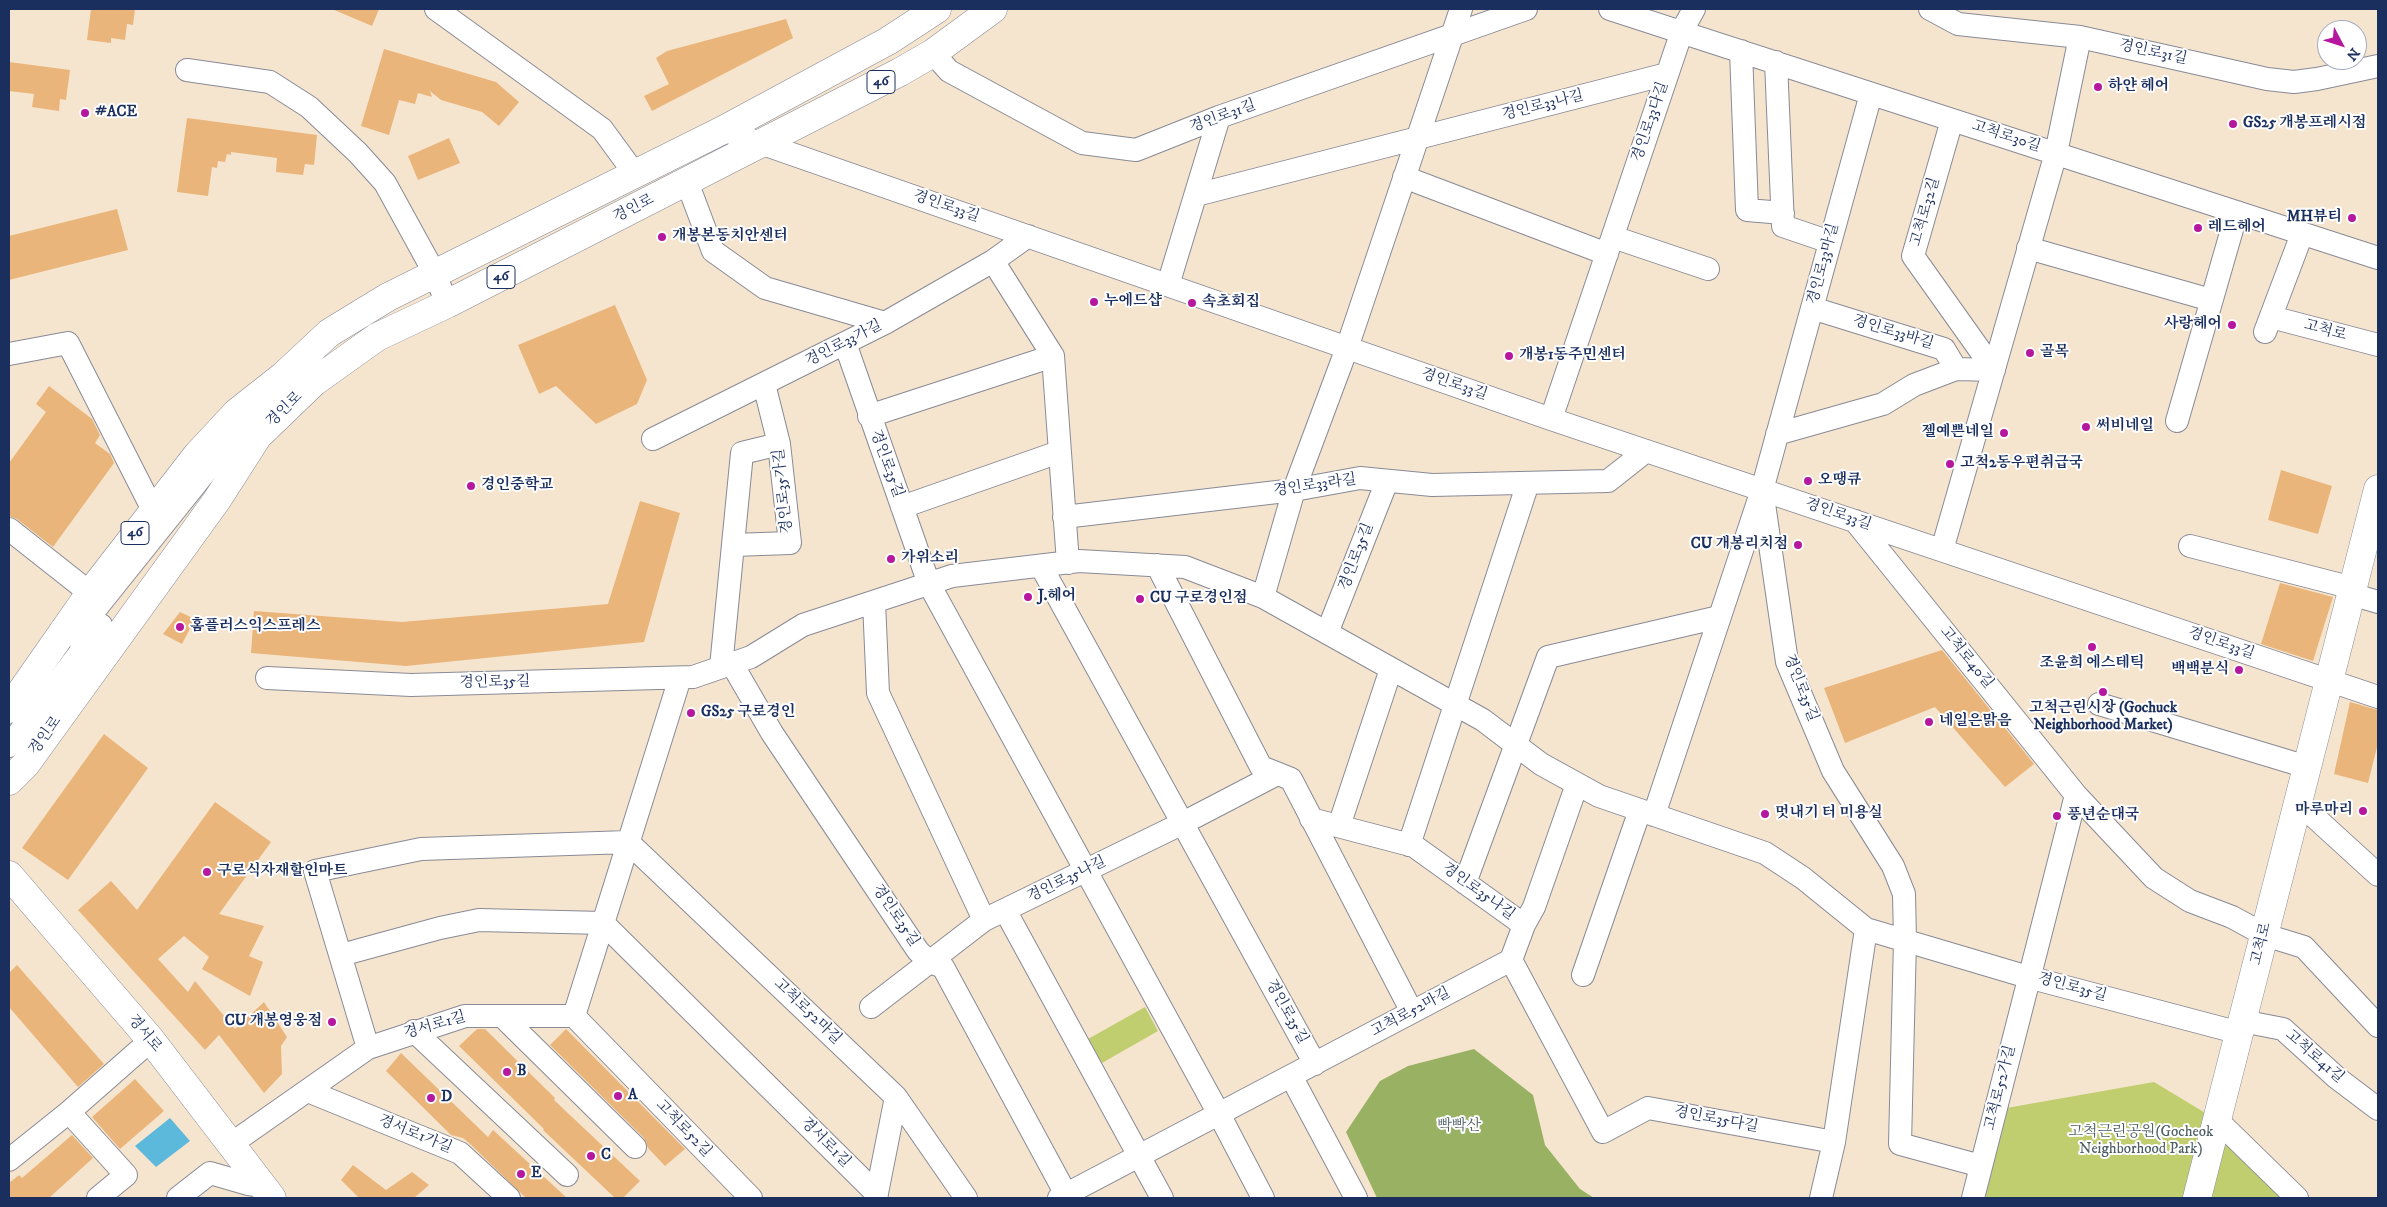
<!DOCTYPE html>
<meta charset="utf-8">
<style>
body{margin:0}
#map{position:relative;width:2387px;height:1207px;overflow:hidden;background:#f6e5ce;font-family:"IM FELL DW Pica",serif}
canvas{display:block}
.frame{position:absolute;inset:0;border:10px solid #1b2f5e;pointer-events:none}
.north{position:absolute;left:2317px;top:20px;width:50px;height:50px;box-sizing:border-box;background:#fff;border:1px solid #a4acbf;border-radius:50%;rotate:130deg;font-size:14px;font-weight:700;line-height:20px;text-align:center;color:#1b2f5e}
.north::after{content:'';display:block;margin:auto;width:18px;height:22px;background:#b5179e;clip-path:polygon(50% 0,100% 100%,50% 72%,0 100%)}
</style>
<div id="map">
<canvas width="2387" height="1207"></canvas>
<div class="frame"></div>
<div class="north">N</div>
</div>
<script>
const ctx = document.querySelector('canvas').getContext('2d');
ctx.lineJoin = 'round';
function fillPath(path, color) { ctx.fillStyle = color; ctx.fill(path, 'evenodd'); }
const shape = rows => new Path2D(rows.map(r => 'M' + r).join(''));
function trace(path, color, width, dash) { ctx.strokeStyle = color; ctx.lineWidth = width; ctx.lineCap = dash ? 'butt' : 'round'; ctx.setLineDash(dash || []); ctx.stroke(path); }
function label(font, color, halo, rows, align = 'center') {
  ctx.font = font + ' "IM FELL DW Pica","Noto Serif KR",serif'; ctx.lineWidth = 4; ctx.setLineDash([]); ctx.textBaseline = 'middle'; ctx.strokeStyle = halo; ctx.fillStyle = color; for (const [text, x, y, turn = 0] of rows) {
    ctx.save(); ctx.translate(x, y); ctx.rotate((+turn || 0) * Math.PI / 180); ctx.textAlign = isNaN(turn) ? turn : align; if (halo) ctx.strokeText(text, 0, 0); ctx.fillText(text, 0, 0); ctx.restore();
  }
}
const green = shape([
 [1145,1007,1158,1031,1102,1063,1088,1039],
 [2154,1082,2217,1120,2297,1198,1973,1198,1995,1110]
]);
const forest = shape([
 [1474,1049,1533,1095,1545,1145,1580,1189,1594,1198,1377,1198,1346,1132,1380,1081,1408,1066]
]);
const water = shape([
 [170,1118,190,1141,156,1167,135,1146]
]);
const building = shape([
 [91,9,135,9,133,25,127,24,125,40,111,38,111,43,87,40],
 [332,9,379,9,372,26],
 [786,19,793,38,652,111,644,96,669,84,656,58,667,51],
 [384,49,496,82,519,102,499,126,482,112,441,100,430,91,432,97,418,93,415,104,399,100,389,135,361,126],
 [9,62,70,70,66,100,60,99,59,111,32,107,34,94,9,91],
 [187,118,317,135,314,165,305,164,303,175,276,172,277,158,231,152,231,155,227,154,225,162,218,161,217,168,212,167,208,196,177,192],
 [449,138,460,163,418,180,408,156],
 [117,209,128,250,9,280,9,236],
 [615,305,647,380,637,404,596,424,556,386,539,394,518,345],
 [49,386,92,419,100,435,95,443,110,454,114,463,53,547,17,519,9,516,9,463,46,412,36,404],
 [2281,470,2332,486,2318,534,2268,520],
 [640,501,680,513,644,642,406,666,251,653,254,611,402,622,608,604],
 [2280,583,2333,597,2313,661,2261,644],
 [180,612,195,619,182,644,163,634],
 [1942,650,2034,764,2005,787,1935,707,1845,743,1824,688],
 [2350,702,2378,710,2378,743,2368,783,2334,774],
 [104,734,148,768,68,880,22,848],
 [215,802,271,842,219,914,264,926,249,956,263,962,250,996,202,969,209,957,184,936,158,959,188,992,195,981,235,1029,264,1002,287,1037,281,1046,282,1074,264,1093,219,1035,205,1050,78,910,111,881,137,910],
 [17,965,104,1064,78,1087,9,1007,9,973],
 [477,1029,485,1029,555,1098,554,1100,640,1181,623,1198,615,1198,543,1130,544,1129,459,1046],
 [566,1029,685,1149,665,1166,648,1148,644,1138,550,1045],
 [401,1053,488,1137,493,1130,567,1198,526,1198,469,1143,463,1138,451,1135,386,1071],
 [135,1079,164,1111,120,1149,92,1117],
 [72,1135,93,1158,49,1198,9,1198,9,1183,19,1175,22,1178],
 [353,1165,386,1190,412,1172,429,1185,414,1198,359,1198,341,1180]
]);
const minor = shape([
 [436,9,602,129,635,174],
 [1610,9,2378,258],
 [1930,9,1958,24,2080,37,2267,79,2294,82,2317,79,2378,66],
 [1741,51,1747,210,1783,213],
 [933,53,949,71,1082,143,1136,150,1219,117,1526,9],
 [1776,62,1783,226,1830,242],
 [187,70,270,82,309,107,358,153,385,183,435,274,447,304],
 [1952,120,1913,256,1994,370],
 [723,130,1551,419,2378,697],
 [1404,177,1607,254],
 [687,182,713,251,765,288,885,323],
 [1196,195,1667,74],
 [1613,237,1708,269],
 [2028,248,2211,300],
 [993,261,1053,356,1068,563],
 [1168,285,1219,117],
 [1812,308,1944,349,1956,369,1994,370],
 [2271,317,2378,345],
 [2265,332,2302,234],
 [845,343,929,584,1219,1114,1263,1198],
 [9,354,68,343,153,510],
 [869,416,1053,356],
 [1551,419,1682,31,1694,9],
 [2177,421,2237,212],
 [1777,434,1883,404,1914,385,1956,369],
 [653,439,885,323,993,261,1028,236],
 [1762,490,1787,662,1833,771,1893,866,1904,894,1905,940,1900,1144,1981,1166],
 [902,507,1059,452],
 [1064,517,1294,490,1360,478,1432,485,1608,481,1646,451],
 [1855,521,2076,795,2154,878,2190,901,2232,917,2265,935,2304,947,2378,1026],
 [9,529,90,593],
 [733,545,790,543,779,444,764,384],
 [2190,546,2353,588],
 [1942,550,2056,153,2080,37],
 [1157,565,1261,767,1291,779,1412,1012],
 [1041,566,1315,1064],
 [2351,594,2378,602],
 [1263,597,1294,490,1347,348,1461,9],
 [874,602,878,693,984,920],
 [1327,633,1387,481],
 [74,636,263,400],
 [732,664,772,733,918,951,930,962,943,967,1068,1198],
 [721,667,742,453,779,444],
 [267,678,411,685,693,677,751,657,803,625,952,576,1079,561,1185,567,1263,597,1483,720,1541,764,1599,796,1765,853,1803,878,1866,929,2028,977,2240,1033],
 [2099,704,2307,767],
 [9,746,101,625],
 [2298,802,2378,875],
 [1654,815,1762,490,1871,94],
 [1311,819,1414,846,1524,925,1511,960],
 [1339,826,1391,669],
 [1409,845,1528,483],
 [1465,883,1548,657,1719,617],
 [1005,910,1162,1198],
 [1524,925,1534,907,1577,784],
 [341,955,440,928,479,920,603,923,877,1194],
 [1583,975,1640,810],
 [871,1007,984,920,1183,823,1277,774],
 [502,1016,635,1147],
 [574,1016,680,678],
 [574,1016,751,1198],
 [2242,1021,2283,1029,2337,1078,2378,1109],
 [414,1031,567,1175],
 [368,1048,315,871,421,849,628,842,896,1097,966,1198],
 [1291,1076,1356,1198],
 [310,1089,315,1094,460,1153,509,1198],
 [69,1112,126,1175,98,1198],
 [2217,1120,2297,1198],
 [231,1144,368,1048,465,1016,574,1016],
 [9,1160,69,1112,151,1040],
 [178,1198,210,1173,248,1184,264,1186],
 [876,1198,896,1097],
 [1059,1198,1511,960,1603,1132,1648,1108,1834,1142],
 [1821,1198,1834,1142,1866,929],
 [1973,1198,2076,795]
]);
const major = shape([
 [9,709,90,593,197,455,236,413,283,376,329,333,388,297,723,130,888,41,937,9],
 [9,781,26,764,217,500,258,436,314,382,377,337,447,304,900,72,933,53,993,9],
 [9,875,151,1040,272,1198],
 [2197,1198,2378,489]
]);
const markers = [
 [2098,87,5,"#b5179e"],
 [85,113,5,"#b5179e"],
 [2233,124,5,"#b5179e"],
 [2352,218,5,"#b5179e"],
 [2198,228,5,"#b5179e"],
 [662,237,5,"#b5179e"],
 [1094,302,5,"#b5179e"],
 [1192,303,5,"#b5179e"],
 [2232,325,5,"#b5179e"],
 [2030,353,5,"#b5179e"],
 [1509,356,5,"#b5179e"],
 [2086,427,5,"#b5179e"],
 [2004,433,5,"#b5179e"],
 [1950,464,5,"#b5179e"],
 [1808,481,5,"#b5179e"],
 [471,486,5,"#b5179e"],
 [1798,545,5,"#b5179e"],
 [891,559,5,"#b5179e"],
 [1028,597,5,"#b5179e"],
 [1140,599,5,"#b5179e"],
 [180,627,5,"#b5179e"],
 [2092,647,5,"#b5179e"],
 [2239,670,5,"#b5179e"],
 [2103,692,5,"#b5179e"],
 [691,713,5,"#b5179e"],
 [1929,722,5,"#b5179e"],
 [2363,811,5,"#b5179e"],
 [1765,814,5,"#b5179e"],
 [2057,816,5,"#b5179e"],
 [207,872,5,"#b5179e"],
 [332,1022,5,"#b5179e"],
 [507,1072,5,"#b5179e"],
 [618,1096,5,"#b5179e"],
 [431,1098,5,"#b5179e"],
 [591,1156,5,"#b5179e"],
 [521,1174,5,"#b5179e"]
];
const shields = [
 [881,82,28],
 [501,277,28],
 [135,533,28]
];
const shieldNames = [
 ["46",881,82],
 ["46",501,277],
 ["46",135,533]
];
const streetNames = [
 ["경인로31길",2153,53,12],
 ["경인로33나길",1543,106,-14],
 ["경인로31길",1223,117,-20],
 ["경인로33다길",1651,122,-71],
 ["고척로30길",2006,137,18],
 ["경인로33길",946,207,19],
 ["경인로",634,209,-27],
 ["고척로32길",1926,212,-74],
 ["경인로33마길",1824,264,-75],
 ["고척로",2325,331,15],
 ["경인로33바길",1893,333,17],
 ["경인로33가길",844,344,-27],
 ["경인로33길",1454,385,19],
 ["경인로",285,410,-44],
 ["경인로35길",886,464,70],
 ["경인로33라길",1315,486,-8],
 ["경인로35가길",784,491,-96],
 ["경인로33길",1838,515,19],
 ["경인로35길",1357,557,-69],
 ["경인로33길",2221,644,19],
 ["고척로40길",1966,658,51],
 ["경인로35길",495,683,-1],
 ["경인로35길",1800,688,69],
 ["경인로",46,736,-54],
 ["경인로35나길",1067,880,-26],
 ["경인로35나길",1478,892,36],
 ["경인로35길",895,916,56],
 ["고척로",2262,944,-76],
 ["경인로35길",2072,988,15],
 ["고척로52마길",807,1012,44],
 ["경인로35길",1286,1012,61],
 ["고척로52마길",1411,1013,-28],
 ["경서로1길",435,1026,-16],
 ["경서로",144,1034,50],
 ["고척로41길",2314,1057,41],
 ["고척로52가길",2001,1088,-76],
 ["경인로35다길",1716,1120,11],
 ["고척로52길",683,1129,46],
 ["경서로1가길",415,1135,22],
 ["경서로1길",825,1143,45]
];
const poiNames = [
 ["하얀 헤어",2108,87],
 ["#ACE",95,113],
 ["GS25 개봉프레시점",2243,124],
 ["MH뷰티",2342,218,"right"],
 ["레드헤어",2208,228],
 ["개봉본동치안센터",672,237],
 ["누에드샵",1104,302],
 ["속초회집",1202,303],
 ["사랑헤어",2222,325,"right"],
 ["골목",2040,353],
 ["개봉1동주민센터",1519,356],
 ["써비네일",2096,427],
 ["젤예쁜네일",1994,433,"right"],
 ["고척2동우편취급국",1960,464],
 ["오땡큐",1818,481],
 ["경인중학교",481,486],
 ["CU 개봉리치점",1788,545,"right"],
 ["가위소리",901,559],
 ["J.헤어",1038,597],
 ["CU 구로경인점",1150,599],
 ["홈플러스익스프레스",190,627],
 ["조윤희 에스테틱",2092,664,"center"],
 ["백백분식",2229,670,"right"],
 ["고척근린시장 (Gochuck",2103,709,"center"],
 ["Neighborhood Market)",2103,726,"center"],
 ["GS25 구로경인",701,713],
 ["네일은맑음",1939,722],
 ["마루마리",2353,811,"right"],
 ["멋내기 터 미용실",1775,814],
 ["풍년순대국",2067,816],
 ["구로식자재할인마트",217,872],
 ["CU 개봉영웅점",322,1022,"right"],
 ["B",517,1072],
 ["A",628,1096],
 ["D",441,1098],
 ["C",601,1156],
 ["E",531,1174]
];
const parkNames = [
 ["빡빡산",1459,1127],
 ["고척근린공원(Gocheok",2141,1133],
 ["Neighborhood Park)",2141,1150]
];
fillPath(green, '#c0ce70');
fillPath(forest, '#98b162');
fillPath(water, '#5db9db');
fillPath(building, '#eab57b');
trace(minor, '#888a96', 24);
trace(major, '#888a96', 29);
trace(minor, '#fff', 22);
trace(major, '#fff', 28);
for (const [x, y, r, color] of markers) { const dot = new Path2D(); dot.arc(x, y, r, 0, 2 * Math.PI); ctx.fillStyle = color; ctx.fill(dot); trace(dot, '#fff', 2); }
for (const [x, y, w] of shields) { const box = new Path2D(); box.roundRect(x - w / 2, y - 11.5, w, 23, 4); ctx.fillStyle = '#fff'; ctx.fill(box); trace(box, '#1b2f5e', 1); }
label('bold 14px', '#1b2f5e', null, shieldNames);
label('15px', '#1b2f5e', '#fff', streetNames);
label('bold 15px', '#1b2f5e', '#fff', poiNames, 'left');
label('15px', '#4d5f63', '#fff', parkNames);
</script>
